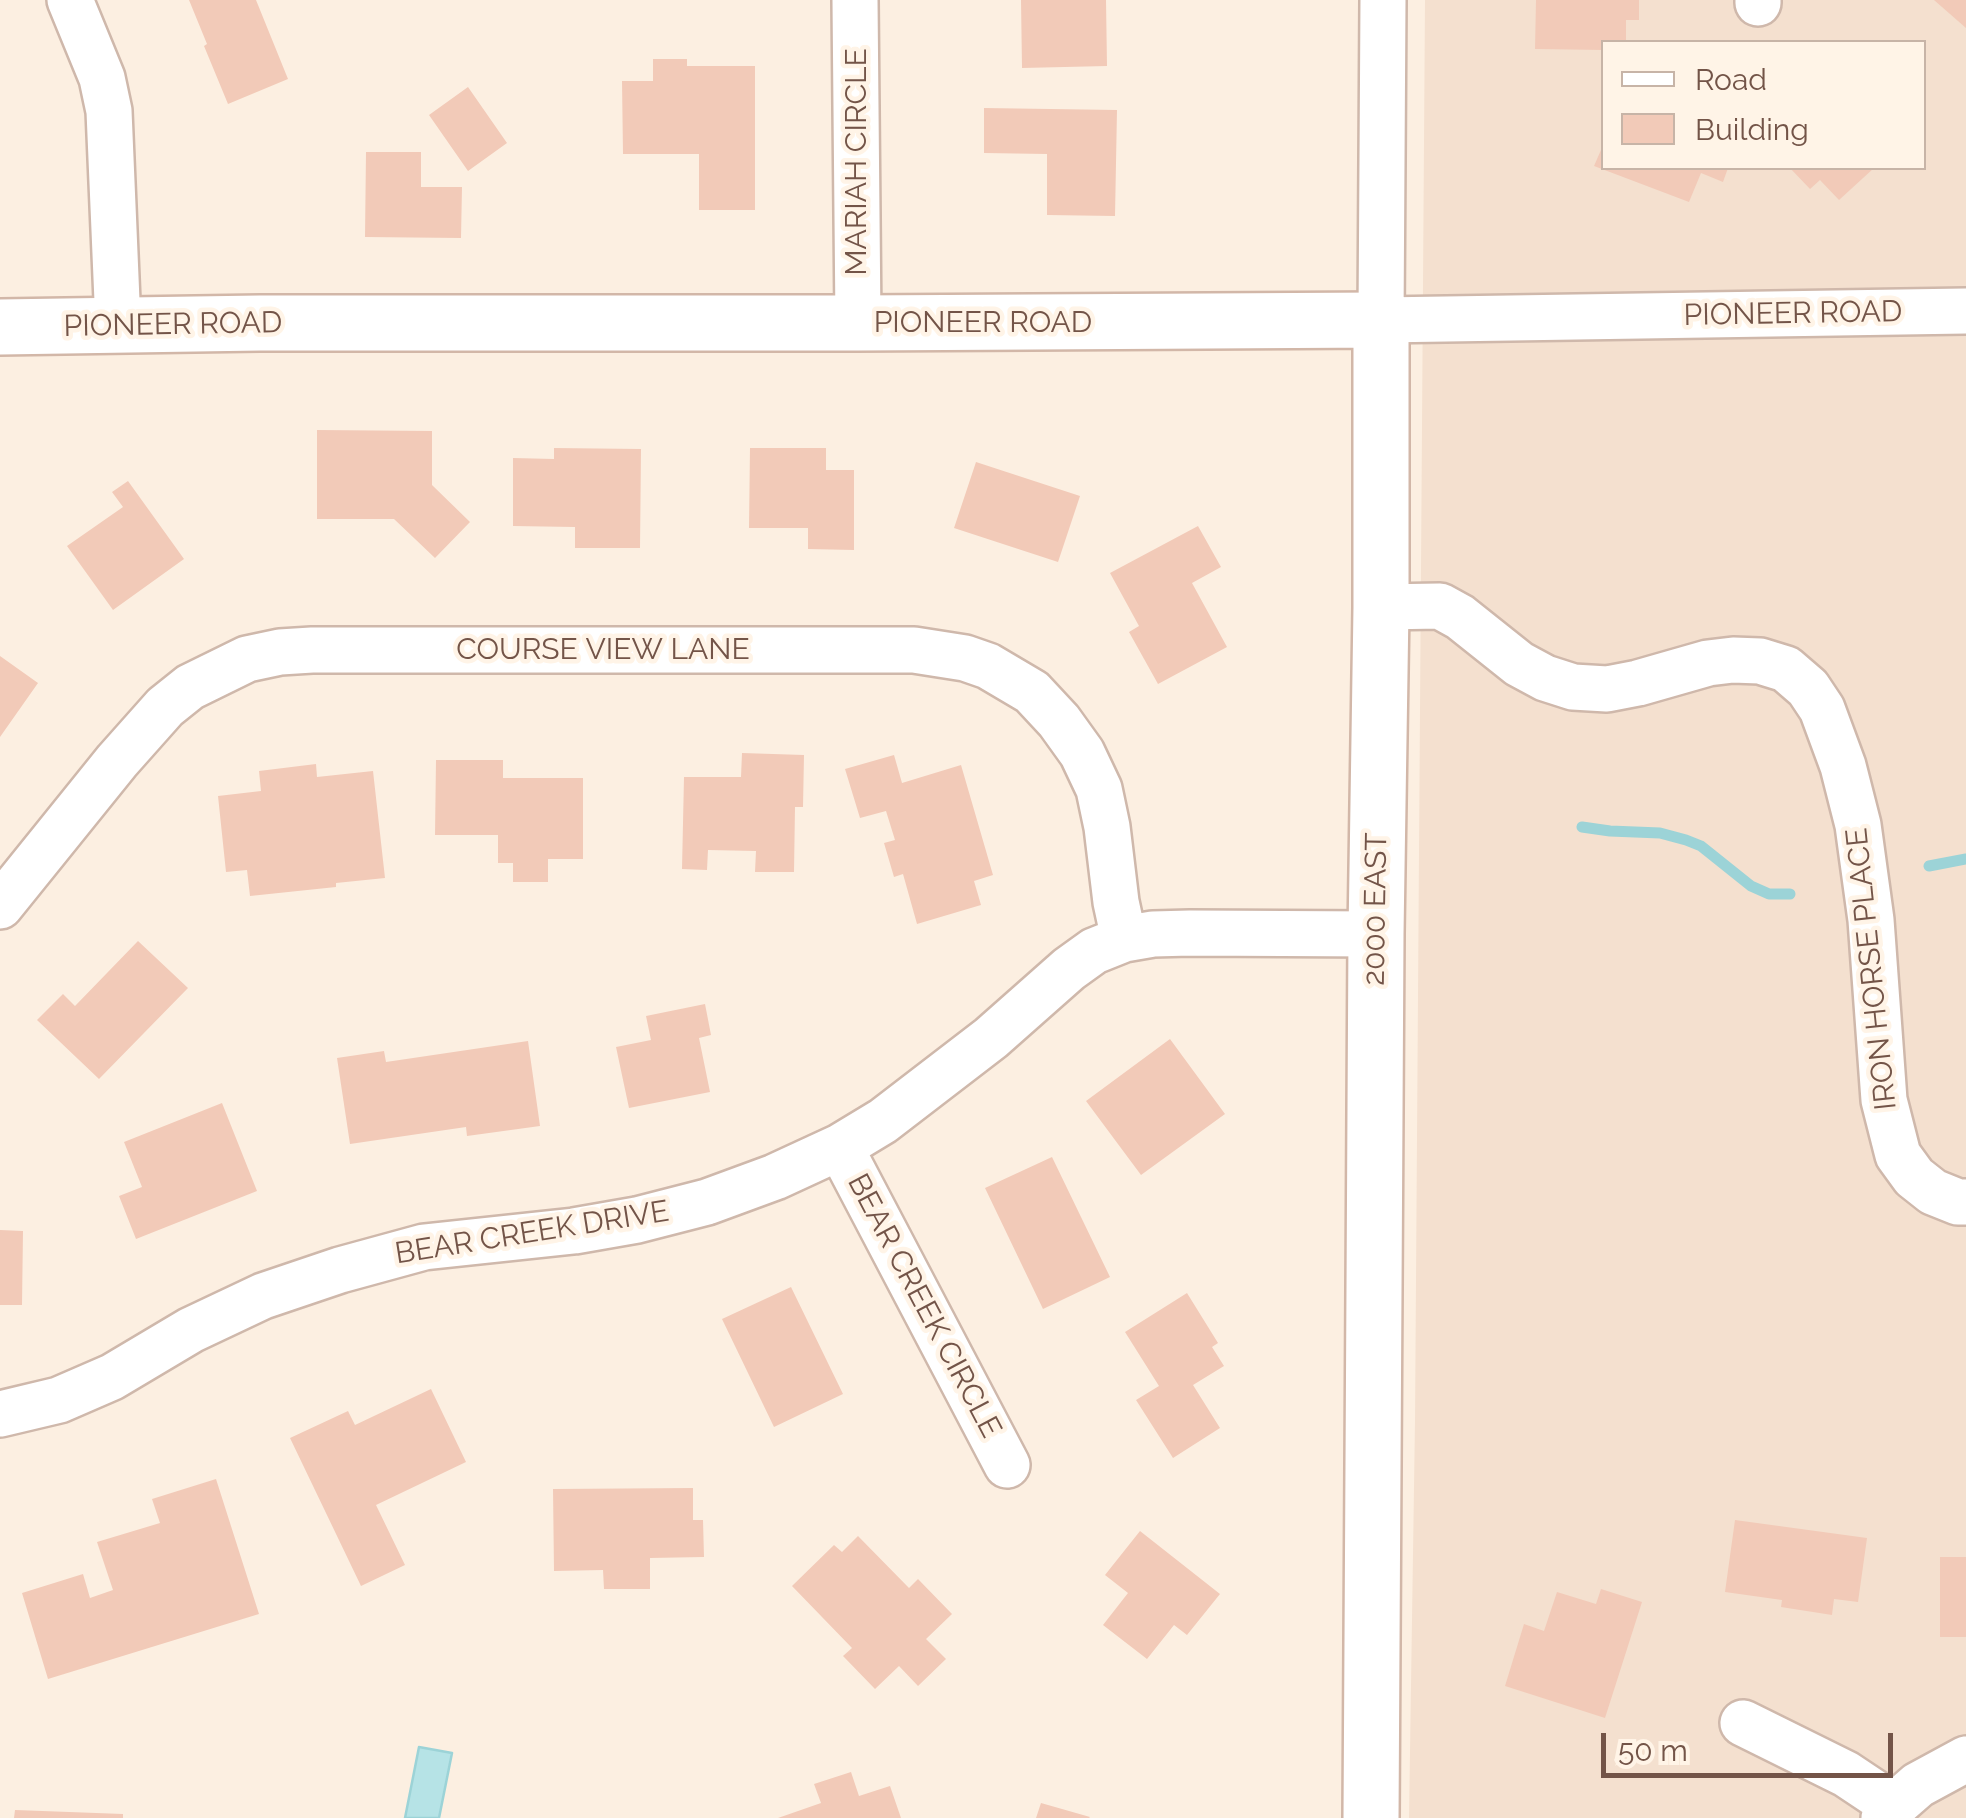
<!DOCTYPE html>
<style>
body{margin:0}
#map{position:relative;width:1966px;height:1818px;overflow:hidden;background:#fcefe1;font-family:Raleway,sans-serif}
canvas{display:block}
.legend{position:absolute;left:1601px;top:40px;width:325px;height:130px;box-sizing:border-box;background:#fff4e7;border:2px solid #c7b4a7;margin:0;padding:12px 18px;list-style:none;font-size:30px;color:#735448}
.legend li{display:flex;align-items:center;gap:20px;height:50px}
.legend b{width:50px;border:2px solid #c7b4a7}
.scale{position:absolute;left:1601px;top:1733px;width:292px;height:45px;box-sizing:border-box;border:5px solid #735448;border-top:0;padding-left:12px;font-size:30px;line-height:35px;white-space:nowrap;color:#735448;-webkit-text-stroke:8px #fff4e7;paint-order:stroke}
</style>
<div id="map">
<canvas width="1966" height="1818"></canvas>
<ul class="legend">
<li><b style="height:12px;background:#fff"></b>Road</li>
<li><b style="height:28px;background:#f2cab8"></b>Building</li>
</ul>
<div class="scale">50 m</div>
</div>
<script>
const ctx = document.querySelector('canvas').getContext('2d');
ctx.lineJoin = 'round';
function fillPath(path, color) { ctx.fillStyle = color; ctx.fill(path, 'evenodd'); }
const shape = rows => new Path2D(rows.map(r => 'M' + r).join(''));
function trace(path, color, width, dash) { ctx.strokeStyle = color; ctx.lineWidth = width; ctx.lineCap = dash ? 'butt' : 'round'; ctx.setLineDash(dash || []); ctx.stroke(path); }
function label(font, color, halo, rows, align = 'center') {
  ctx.font = font + ' Raleway,sans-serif'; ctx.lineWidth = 9; ctx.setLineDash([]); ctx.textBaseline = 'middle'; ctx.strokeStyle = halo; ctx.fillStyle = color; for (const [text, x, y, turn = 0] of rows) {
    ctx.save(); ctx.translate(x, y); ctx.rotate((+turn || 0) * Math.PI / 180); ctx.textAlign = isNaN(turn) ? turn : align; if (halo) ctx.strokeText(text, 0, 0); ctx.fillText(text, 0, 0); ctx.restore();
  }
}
const residential = shape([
 [1425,0,1966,0,1966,1818,1409,1818,1415,1421],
 [1604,42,1924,42,1924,168,1604,168]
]);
const water = shape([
 [419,1747,452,1753,439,1818,405,1818,419,1747]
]);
const stream = shape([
 [1582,827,1610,831,1660,833,1686,840,1701,846,1751,886,1769,894,1790,894],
 [1929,866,1966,859]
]);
const building = shape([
 [189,0,256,0,288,79,228,104,204,46,207,44],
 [1021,0,1106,0,1107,66,1022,68],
 [1536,0,1639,0,1639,20,1626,20,1626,42,1604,42,1604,50,1535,49],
 [1934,0,1966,0,1966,28],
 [653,59,687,59,687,66,755,66,755,210,699,210,699,154,623,154,622,81,653,81],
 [468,87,507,143,468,171,429,115],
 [984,108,1117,110,1115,216,1047,215,1047,154,984,153],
 [1604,143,1604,168,1728,168,1723,182,1701,173,1689,202,1594,166],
 [366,152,421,152,421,187,462,187,461,238,365,237],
 [1790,168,1874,168,1839,200,1820,180,1810,189],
 [317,430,432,431,432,485,470,522,435,558,394,519,317,519],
 [554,448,641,449,640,548,575,548,575,527,513,526,513,458,554,459],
 [750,448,826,448,826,470,854,470,854,550,808,549,808,528,749,528],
 [976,462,1080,496,1058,562,954,528],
 [128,481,184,559,113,610,67,546,123,507,112,492],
 [1198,526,1221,567,1192,583,1227,647,1158,684,1129,632,1139,626,1110,573],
 [0,656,38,683,0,737],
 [742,753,804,755,803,807,795,807,794,872,755,872,756,851,708,850,707,870,682,869,684,777,741,777],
 [894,755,902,783,961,765,993,875,974,881,981,905,917,924,903,874,894,877,884,843,895,840,886,811,860,818,845,769],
 [436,760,503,760,503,778,583,778,583,859,548,859,548,882,513,882,513,863,498,863,498,835,435,835],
 [316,764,317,777,373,771,385,878,336,883,336,887,250,896,247,870,226,872,218,796,261,791,259,771],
 [138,941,188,988,99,1079,37,1020,63,994,75,1006],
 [705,1004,711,1035,699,1038,710,1092,629,1108,616,1047,651,1040,646,1016],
 [1170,1039,1225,1114,1141,1175,1086,1101],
 [528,1041,540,1126,467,1136,466,1127,350,1144,337,1058,384,1051,386,1062],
 [222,1103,257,1191,136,1239,119,1196,142,1187,124,1142],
 [1052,1157,1110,1277,1043,1309,985,1188],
 [0,1230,23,1231,22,1305,0,1305],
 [791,1287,843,1394,774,1427,722,1319],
 [1187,1293,1218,1343,1212,1347,1224,1366,1193,1385,1220,1428,1173,1458,1136,1400,1159,1386,1125,1332],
 [431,1389,466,1462,376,1505,405,1565,361,1586,290,1438,348,1411,355,1425],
 [216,1479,259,1614,48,1679,22,1593,83,1574,90,1598,113,1590,97,1542,160,1523,152,1499],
 [693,1488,693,1520,703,1520,704,1557,650,1558,650,1589,604,1589,603,1570,554,1571,553,1489],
 [1735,1520,1867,1538,1858,1602,1834,1599,1832,1615,1781,1607,1782,1600,1725,1592],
 [1140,1531,1220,1594,1187,1635,1174,1625,1147,1659,1103,1625,1128,1593,1105,1575],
 [858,1536,909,1588,918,1579,952,1614,926,1639,946,1659,918,1686,899,1666,875,1689,843,1656,852,1648,792,1586,834,1545,842,1552],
 [1940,1557,1966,1557,1966,1637,1940,1637],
 [1601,1589,1642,1602,1605,1718,1505,1686,1524,1624,1544,1631,1557,1592,1596,1604],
 [851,1772,859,1796,890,1786,901,1818,778,1818,821,1803,814,1784],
 [1041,1803,1090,1817,1089,1818,1036,1818],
 [15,1810,123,1814,123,1818,14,1818]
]);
const street = shape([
 [70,0,102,78,109,111,118,325],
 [855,0,858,323],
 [1383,0,1381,320,1966,311],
 [1758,0,1758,3],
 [1381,607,1440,606,1460,617,1519,664,1545,678,1573,687,1607,689,1638,683,1708,663,1733,660,1760,661,1786,669,1808,688,1822,709,1843,766,1858,825,1871,920,1884,1100,1898,1155,1914,1177,1933,1192,1958,1202,1966,1202],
 [0,906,117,761,165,707,190,687,247,659,280,652,312,650,914,650,965,658,988,666,1032,692,1059,721,1082,753,1099,789,1107,827,1116,902,1124,939],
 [840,1147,1007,1465],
 [0,1414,59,1400,112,1377,191,1330,263,1296,340,1270,424,1247,574,1231,637,1220,707,1202,775,1177,840,1147,883,1121,991,1038,1069,969,1094,951,1124,939,1153,934,1190,933,1376,934],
 [1743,1723,1846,1774,1894,1806],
 [1884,1818,1894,1806,1918,1785,1966,1759]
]);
const secondary = shape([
 [0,327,260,323,858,323,1381,320,1381,607,1376,934,1371,1818]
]);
const streetNames = [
 ["MARIAH CIRCLE",857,162,-90],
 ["PIONEER ROAD",1793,314,-1],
 ["PIONEER ROAD",983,323],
 ["PIONEER ROAD",173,325,-1],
 ["COURSE VIEW LANE",603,650],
 ["2000 EAST",1376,909,-89],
 ["IRON HORSE PLACE",1872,969,-96],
 ["BEAR CREEK DRIVE",532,1233,-9],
 ["BEAR CREEK CIRCLE",924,1306,62]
];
fillPath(residential, '#f4e0cf');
fillPath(water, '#b6e3e6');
trace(water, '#9cd3d7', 2.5);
trace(stream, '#9cd3d7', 11);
fillPath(building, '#f2cab8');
trace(street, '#cfb8ab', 50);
trace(secondary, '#d2b7a8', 60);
trace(street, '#fff', 45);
trace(secondary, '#fff', 55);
label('30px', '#735448', '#fff4e7', streetNames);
</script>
